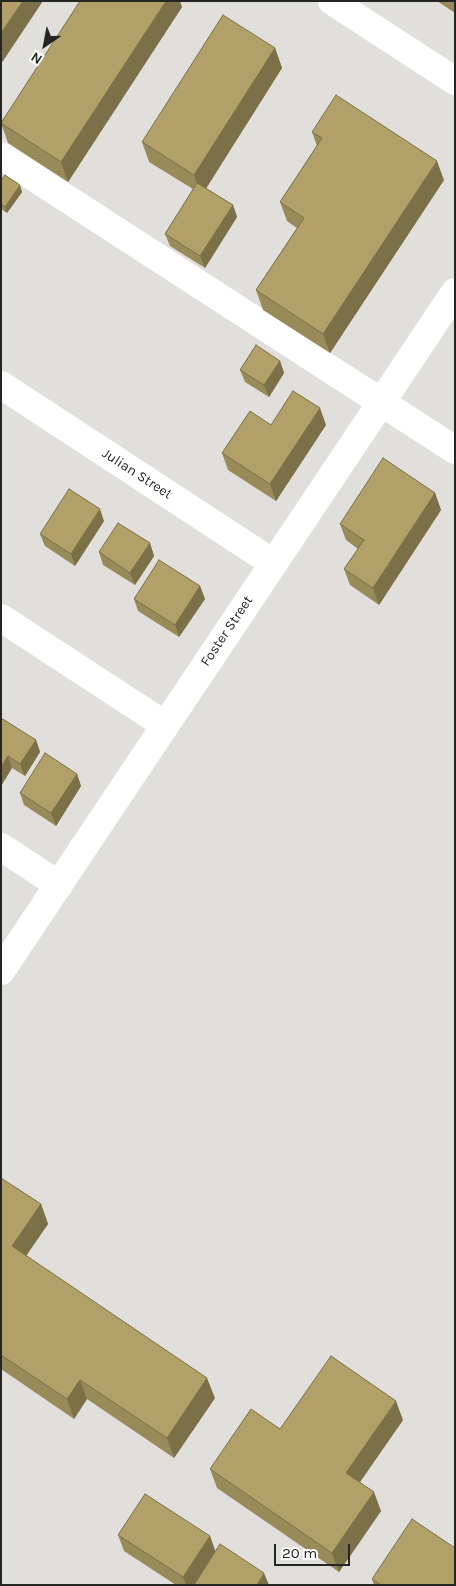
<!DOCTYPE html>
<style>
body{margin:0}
#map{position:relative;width:456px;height:1586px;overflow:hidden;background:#e0dfdb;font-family:Karla,sans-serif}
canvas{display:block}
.frame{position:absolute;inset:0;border:2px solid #252523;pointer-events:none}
.north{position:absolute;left:20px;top:20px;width:50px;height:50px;-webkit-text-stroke:4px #fff;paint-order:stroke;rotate:213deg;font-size:14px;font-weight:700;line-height:20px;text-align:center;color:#252523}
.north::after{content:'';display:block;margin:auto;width:18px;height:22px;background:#252523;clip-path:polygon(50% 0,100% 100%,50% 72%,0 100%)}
.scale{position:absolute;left:274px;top:1544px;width:76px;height:22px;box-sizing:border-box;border:2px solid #252523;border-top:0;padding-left:6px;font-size:15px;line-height:18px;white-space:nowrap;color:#252523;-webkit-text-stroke:4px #fff;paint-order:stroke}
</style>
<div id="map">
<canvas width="456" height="1586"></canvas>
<div class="frame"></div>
<div class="north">N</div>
<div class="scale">20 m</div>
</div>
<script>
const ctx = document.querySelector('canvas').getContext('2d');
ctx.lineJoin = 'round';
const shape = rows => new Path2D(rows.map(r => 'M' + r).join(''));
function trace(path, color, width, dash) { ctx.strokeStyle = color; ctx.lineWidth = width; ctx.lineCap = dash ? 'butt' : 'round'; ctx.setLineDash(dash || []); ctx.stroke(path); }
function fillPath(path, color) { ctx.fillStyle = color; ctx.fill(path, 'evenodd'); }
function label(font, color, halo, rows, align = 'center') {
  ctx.font = font + ' Karla,sans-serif'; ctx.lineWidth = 4; ctx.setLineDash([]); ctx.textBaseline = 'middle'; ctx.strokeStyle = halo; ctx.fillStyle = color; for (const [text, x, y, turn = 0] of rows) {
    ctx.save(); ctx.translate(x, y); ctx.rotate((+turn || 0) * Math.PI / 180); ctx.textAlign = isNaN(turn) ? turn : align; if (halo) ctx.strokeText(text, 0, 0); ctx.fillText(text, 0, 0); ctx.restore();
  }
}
const minor = shape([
 [332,1,455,81],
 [1,156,455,450],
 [1,385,273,563],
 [1,618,165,725],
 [1,847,59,885],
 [1,971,455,292]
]);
const wall = shape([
 [437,1,455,1,455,13],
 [182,7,68,182,8,143,1,123],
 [275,48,282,68,206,188,233,205,237,217,205,268,170,246,165,234,193,189,149,162,142,142],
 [312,132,444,180,330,353,263,310,256,290,297,228,287,221,280,202,317,146],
 [1,181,22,192,7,213,1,209],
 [280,361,284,373,269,397,245,382,240,370],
 [271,425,326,425,276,501,228,470,222,453],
 [435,493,441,510,379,605,350,585,344,569,358,549,346,540,340,524],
 [104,521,75,566,45,546,40,534],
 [150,543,154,556,135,585,103,565,99,552],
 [200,586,205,599,179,637,138,611,134,599],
 [1,718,36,740,40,752,25,776,12,768,1,786],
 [77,774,81,786,56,826,24,805,20,793],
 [1,1178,41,1204,48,1224,26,1256,215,1398,174,1458,87,1399,74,1419,1,1369],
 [403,1420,360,1482,381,1511,339,1572,217,1488,210,1469,280,1429],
 [118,1535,210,1536,215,1552,269,1585,176,1585,124,1551],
 [372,1579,455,1585,374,1585]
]);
const shadedWall = shape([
 [23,1,43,1,1,64,1,33],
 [166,1,180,1,182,7,68,182,61,162],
 [275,48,282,68,202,195,194,175],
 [437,161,444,180,330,353,323,334],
 [20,185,22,192,7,213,5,207],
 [233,205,237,217,205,268,200,256],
 [280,361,284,373,269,397,264,385],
 [320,408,326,425,276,501,270,484],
 [435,493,441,510,379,605,373,588],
 [100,509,104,521,75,566,71,554],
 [150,543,154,556,135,585,130,573],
 [200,586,205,599,179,637,175,625],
 [36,740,40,752,25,776,20,764],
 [8,756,12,768,1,786,1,767],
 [77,774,81,786,56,826,51,813],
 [41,1204,48,1224,19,1266,12,1246],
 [207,1378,215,1398,174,1458,167,1438],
 [80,1380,87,1399,74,1419,67,1399],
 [396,1401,403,1420,353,1492,346,1473],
 [374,1492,381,1511,339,1572,332,1553],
 [210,1536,216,1553,195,1585,186,1585,183,1577],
 [264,1573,269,1585,257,1585]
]);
const building = shape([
 [1,1,23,1,1,33,1,1],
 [80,1,166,1,61,162,1,123,80,1],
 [223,15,275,48,194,175,142,142,223,15],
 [336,95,437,161,323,334,256,290,304,218,280,202,322,138,312,132,336,95],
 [5,175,20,185,5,207,1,204,1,181,5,175],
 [197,183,233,205,200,256,165,234,197,183],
 [256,345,280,361,264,385,240,370,256,345],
 [293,391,320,408,270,484,222,453,250,411,271,425,293,391],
 [383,458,435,493,373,588,344,569,364,540,340,524,383,458],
 [69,489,100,509,71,554,40,534,69,489],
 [118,523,150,543,130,573,99,552,118,523],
 [159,560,200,586,175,625,134,599,159,560],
 [1,718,36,740,20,764,8,756,1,767,1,718],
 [45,753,77,774,51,813,20,793,45,753],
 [1,1178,41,1204,12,1246,207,1378,167,1438,80,1380,67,1399,1,1355,1,1178],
 [331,1356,396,1401,346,1473,374,1492,332,1553,210,1469,251,1409,280,1429,331,1356],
 [145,1494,210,1536,183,1577,118,1535,145,1494],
 [412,1519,455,1548,455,1585,381,1585,372,1579,412,1519],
 [220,1544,264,1573,257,1585,194,1585,220,1544]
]);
const streetNames = [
 ["Julian Street",137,474,33],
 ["Foster Street",227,631,-56]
];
trace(minor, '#fff', 28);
fillPath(wall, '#988a59');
fillPath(shadedWall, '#7c7049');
fillPath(building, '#b1a068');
trace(building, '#7c7049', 1);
label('14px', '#252523', '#fff', streetNames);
</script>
